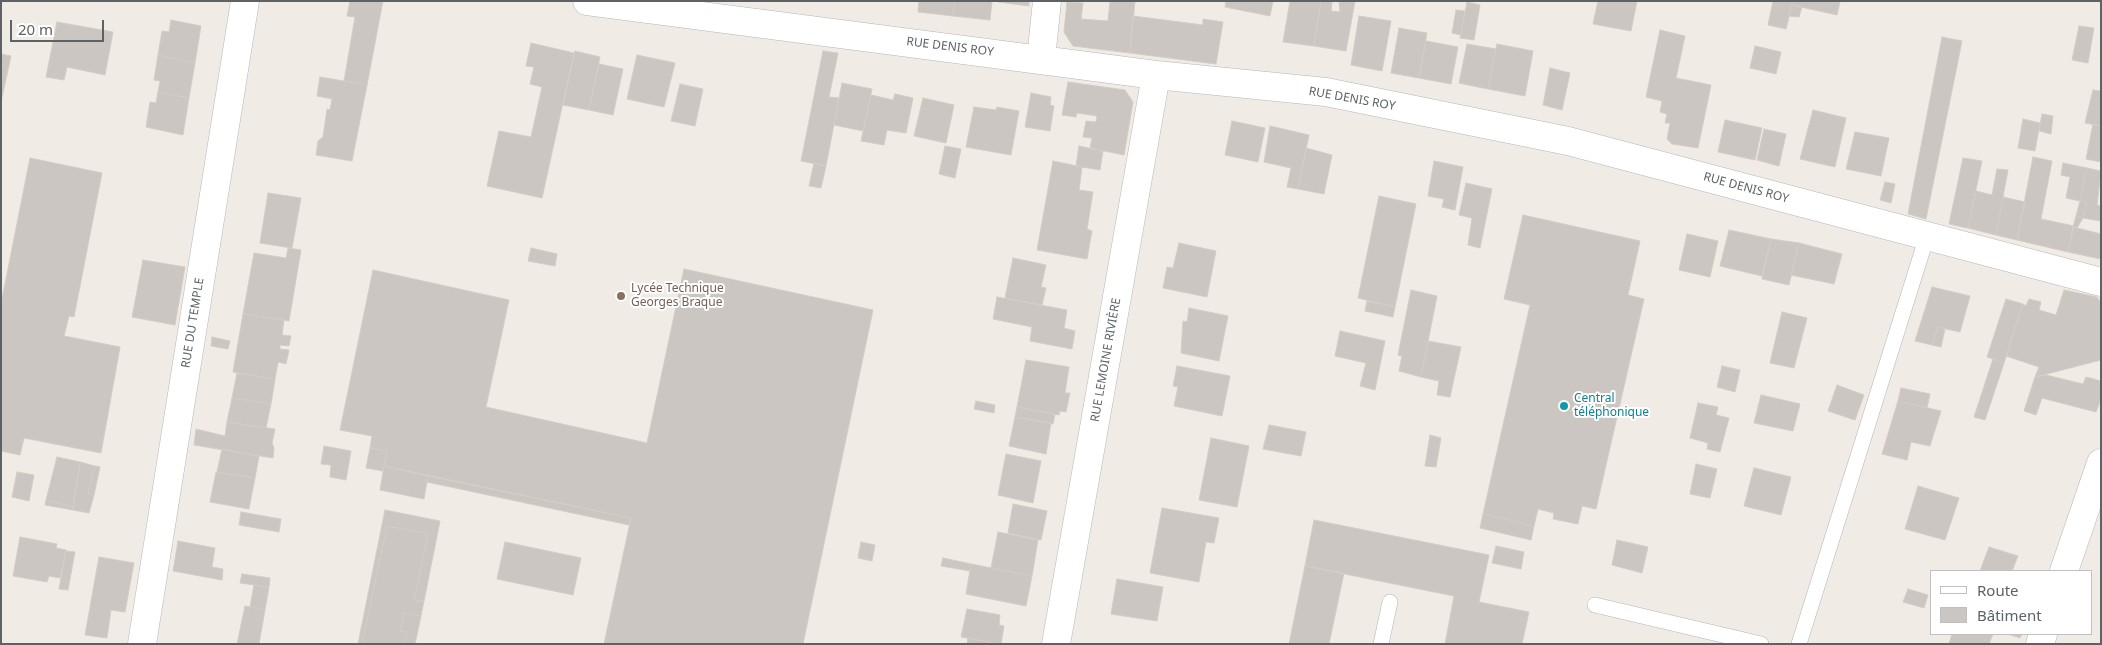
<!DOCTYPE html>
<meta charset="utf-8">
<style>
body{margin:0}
#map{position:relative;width:2102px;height:645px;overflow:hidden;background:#f0ebe5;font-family:"Noto Sans",sans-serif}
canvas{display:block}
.frame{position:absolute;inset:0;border:2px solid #5c6266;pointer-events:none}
.legend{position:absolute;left:1930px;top:570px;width:162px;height:65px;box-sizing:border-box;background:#fff;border:1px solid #bec0c2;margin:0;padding:6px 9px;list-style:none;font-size:15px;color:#5c6266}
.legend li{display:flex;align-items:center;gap:10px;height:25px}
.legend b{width:25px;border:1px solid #bec0c2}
.scale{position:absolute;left:10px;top:20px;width:94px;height:22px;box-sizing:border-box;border:2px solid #5c6266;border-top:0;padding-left:6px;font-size:15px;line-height:18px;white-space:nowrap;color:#5c6266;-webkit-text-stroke:4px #fff;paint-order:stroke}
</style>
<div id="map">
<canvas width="2102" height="645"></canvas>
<div class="frame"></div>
<ul class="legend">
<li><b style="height:6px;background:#fff"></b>Route</li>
<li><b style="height:14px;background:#cbc6c1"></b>Bâtiment</li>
</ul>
<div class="scale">20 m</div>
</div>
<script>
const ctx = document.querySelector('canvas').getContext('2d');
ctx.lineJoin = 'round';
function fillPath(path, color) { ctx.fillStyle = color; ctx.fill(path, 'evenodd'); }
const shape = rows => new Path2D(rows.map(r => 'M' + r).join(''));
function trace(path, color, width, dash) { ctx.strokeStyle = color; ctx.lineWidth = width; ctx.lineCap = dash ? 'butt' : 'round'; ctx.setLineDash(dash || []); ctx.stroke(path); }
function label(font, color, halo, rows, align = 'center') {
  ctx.font = font + ' "Noto Sans",sans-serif'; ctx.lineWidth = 4; ctx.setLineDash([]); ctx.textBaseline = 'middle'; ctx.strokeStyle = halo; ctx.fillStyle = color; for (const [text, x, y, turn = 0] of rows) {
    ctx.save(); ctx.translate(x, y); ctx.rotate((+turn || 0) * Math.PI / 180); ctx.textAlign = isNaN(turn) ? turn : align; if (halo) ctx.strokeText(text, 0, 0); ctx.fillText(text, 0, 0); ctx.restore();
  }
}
const building = shape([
 [350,1,383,1,367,85,344,81,355,17,347,16,350,1],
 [919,1,955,1,953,16,918,12,919,1],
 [955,1,992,1,990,20,953,16,955,1],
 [998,1,1029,1,1029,6,998,2,998,1],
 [1110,1,1135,1,1130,53,1073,46,1064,32,1067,2,1083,3,1081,19,1108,21,1110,1],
 [1226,1,1273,1,1270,16,1225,7,1226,1],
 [1290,1,1321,1,1314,46,1283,42,1290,1],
 [1321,1,1332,2,1331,11,1340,12,1339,1,1355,1,1346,51,1314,46,1321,1],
 [1598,1,1637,1,1631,31,1593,24,1598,1],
 [1773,1,1793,1,1786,29,1768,25,1773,1],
 [1793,1,1836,1,1840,2,1837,15,1792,5,1793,1],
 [1467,2,1480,5,1474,40,1460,38,1467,2],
 [1792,5,1802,7,1799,17,1789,16,1792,5],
 [1456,10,1465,11,1461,35,1452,33,1456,10],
 [1133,16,1203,25,1203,19,1223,22,1216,64,1130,53,1133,16],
 [1359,16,1391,21,1382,71,1351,65,1359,16],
 [171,20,201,26,195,63,158,55,162,31,169,32,171,20],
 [57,22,113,32,105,75,67,67,64,80,46,77,57,22],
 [2079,26,2094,28,2088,63,2072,60,2079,26],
 [1399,28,1427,33,1419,78,1391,73,1399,28],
 [1660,30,1685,36,1676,78,1711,85,1698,148,1672,144,1667,139,1670,123,1665,123,1667,114,1660,112,1662,101,1646,97,1660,30],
 [1942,37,1962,41,1926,219,1908,214,1942,37],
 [1426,41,1458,47,1451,84,1419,78,1426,41],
 [531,43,574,53,542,198,487,186,499,131,531,137,542,87,530,84,534,67,526,66,531,43],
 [1467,44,1496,49,1488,89,1459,83,1467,44],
 [1497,44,1533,51,1525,96,1488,89,1497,44],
 [1755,46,1781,52,1776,74,1750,68,1755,46],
 [575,51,600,57,589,110,563,105,575,51],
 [823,51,838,53,829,97,839,98,826,166,801,161,823,51],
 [1,54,11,56,1,102,1,54],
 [158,55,195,63,189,98,158,92,160,81,154,80,158,55],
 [637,55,675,63,664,107,627,99,637,55],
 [599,64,623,69,613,115,589,110,599,64],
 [1550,68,1570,73,1562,110,1543,105,1550,68],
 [320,77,367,85,352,161,316,155,318,141,323,137,327,109,330,110,332,99,317,96,320,77],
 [1068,82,1125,90,1133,102,1124,155,1090,148,1092,138,1083,137,1086,121,1096,122,1097,116,1077,113,1076,117,1062,115,1068,82],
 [842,83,872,89,863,131,834,125,842,83],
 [680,84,703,89,695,126,671,121,680,84],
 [2093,90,2101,91,2101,126,2085,123,2093,90],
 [158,92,189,98,183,135,146,127,150,102,156,103,158,92],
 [1031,93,1051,97,1050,105,1054,106,1050,131,1025,127,1031,93],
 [895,94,913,98,906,133,887,130,884,145,861,141,871,95,893,100,895,94],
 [923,98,954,105,946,143,914,136,923,98],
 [974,107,996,110,997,107,1019,111,1011,155,966,147,974,107],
 [1813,110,1846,118,1835,167,1800,159,1813,110],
 [2042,114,2053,116,2051,134,2039,131,2042,114],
 [2023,119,2040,123,2035,151,2018,148,2023,119],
 [1725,120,1762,128,1755,160,1718,152,1725,120],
 [1232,121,1265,128,1258,162,1225,155,1232,121],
 [2093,124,2101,126,2101,162,2086,159,2093,124],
 [1270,126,1309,135,1298,189,1287,187,1291,168,1264,162,1270,126],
 [1764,129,1786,134,1779,166,1757,160,1764,129],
 [1855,132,1889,138,1881,176,1846,169,1855,132],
 [945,146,961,149,955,178,939,174,945,146],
 [1079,146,1103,151,1100,170,1076,166,1079,146],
 [1306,148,1332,155,1324,194,1298,189,1306,148],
 [2033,157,2052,161,2041,219,2074,226,2068,252,2017,240,2033,157],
 [30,158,102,173,74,317,69,316,64,336,120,347,101,453,24,438,20,455,1,451,1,304,30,158],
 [1963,158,1982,161,1968,228,1949,224,1963,158],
 [1053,161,1082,167,1079,190,1093,192,1087,229,1092,231,1087,259,1037,250,1053,161],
 [1434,161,1463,167,1455,210,1442,207,1444,199,1428,196,1434,161],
 [814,163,826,166,821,188,809,186,814,163],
 [2063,163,2087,168,2080,201,2066,198,2070,177,2061,175,2063,163],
 [2087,168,2101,171,2097,205,2101,206,2101,221,2083,218,2087,202,2080,201,2087,168],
 [1997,169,2008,170,1996,235,1968,228,1976,191,1992,195,1997,169],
 [1885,182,1895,184,1891,203,1880,200,1885,182],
 [1466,183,1492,189,1480,248,1468,245,1472,218,1459,215,1466,183],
 [268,193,301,198,292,248,260,243,268,193],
 [1379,196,1416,204,1395,307,1358,298,1379,196],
 [2003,197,2025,202,2017,240,1996,235,2003,197],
 [2080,201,2087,202,2083,218,2076,216,2080,201],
 [1523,215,1640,241,1628,295,1644,299,1596,509,1582,506,1578,524,1553,519,1554,513,1538,509,1534,526,1483,514,1530,305,1504,299,1523,215],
 [2076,216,2083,218,2077,228,2073,227,2076,216],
 [2073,227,2101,234,2101,259,2068,252,2073,227],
 [1729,230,1771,239,1762,276,1720,266,1729,230],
 [1687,234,1718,241,1710,277,1679,270,1687,234],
 [1771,239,1799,243,1789,285,1762,279,1771,239],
 [1179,243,1216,251,1207,297,1163,288,1167,267,1173,268,1179,243],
 [1799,243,1842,254,1834,284,1791,275,1799,243],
 [288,248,301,250,289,321,243,314,254,253,286,258,288,248],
 [531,248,557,254,555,266,528,261,531,248],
 [1013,258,1046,265,1041,287,1046,288,1042,305,1005,298,1013,258],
 [143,260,185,267,175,325,132,317,143,260],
 [684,269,873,310,803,644,604,644,631,518,384,466,387,451,370,448,372,436,340,430,373,270,509,300,486,407,647,443,684,269],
 [1932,287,1970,296,1960,332,1938,327,1932,345,1915,341,1932,287],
 [1411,290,1437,296,1421,377,1399,371,1402,356,1398,355,1411,290],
 [2064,290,2097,297,2101,303,2101,360,2035,377,2039,367,2006,356,2023,304,2026,306,2029,299,2041,302,2039,310,2056,315,2064,290],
 [997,297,1067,310,1064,328,1075,331,1072,349,1030,341,1032,327,993,319,997,297],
 [2006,299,2023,304,2004,363,1987,357,2006,299],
 [1367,301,1395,307,1393,317,1365,311,1367,301],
 [1189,308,1228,316,1219,361,1181,353,1183,321,1187,322,1189,308],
 [1782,312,1807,318,1794,368,1770,363,1782,312],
 [243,314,284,320,282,335,291,336,289,346,280,345,280,349,289,350,286,364,278,362,275,379,233,372,243,314],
 [1938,327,1945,329,1941,347,1932,345,1938,327],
 [1340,331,1385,341,1375,390,1360,386,1366,363,1335,356,1340,331],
 [212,337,230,341,228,349,211,346,212,337],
 [1428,341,1461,347,1450,397,1437,395,1439,381,1421,377,1428,341],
 [1993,359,2004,363,1985,420,1974,417,1993,359],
 [1026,360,1069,367,1065,393,1070,393,1066,412,1060,411,1059,415,1017,407,1026,360],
 [1177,366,1230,376,1222,416,1174,406,1178,387,1173,386,1177,366],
 [1722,366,1740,370,1735,392,1717,387,1722,366],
 [237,373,275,379,271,404,232,398,237,373],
 [2046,375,2083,384,2086,377,2101,381,2101,399,2096,412,2042,398,2036,415,2024,411,2035,377,2046,375],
 [1837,385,1864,395,1855,420,1828,411,1837,385],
 [1901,388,1930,394,1927,408,1898,401,1901,388],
 [1761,395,1800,404,1793,431,1754,423,1761,395],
 [232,398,271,404,266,428,227,422,232,398],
 [976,401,995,405,994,413,974,409,976,401],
 [1898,401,1941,411,1930,446,1911,442,1907,460,1882,454,1898,401],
 [1698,403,1718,407,1716,415,1729,418,1720,452,1707,449,1708,443,1690,438,1698,403],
 [1017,407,1055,414,1053,424,1015,417,1017,407],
 [1015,417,1051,423,1046,454,1009,446,1015,417],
 [227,422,275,429,272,443,274,448,273,458,194,445,196,429,225,436,227,422],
 [1269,425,1306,432,1301,456,1263,449,1269,425],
 [1430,435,1441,438,1436,467,1425,466,1430,435],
 [1211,438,1249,446,1237,507,1199,500,1211,438],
 [324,446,351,451,346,480,330,477,331,465,321,464,324,446],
 [370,448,387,451,383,471,366,468,370,448],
 [222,449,259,456,255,478,217,472,222,449],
 [1006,454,1041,461,1033,503,998,495,1006,454],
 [57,457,80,462,73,507,46,500,57,457],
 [80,462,95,466,88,493,94,495,89,513,73,510,80,462],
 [1696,464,1717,469,1710,498,1690,494,1696,464],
 [95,466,100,467,94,495,88,493,95,466],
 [384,466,428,476,424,499,380,490,384,466],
 [1754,468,1791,477,1781,515,1744,506,1754,468],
 [17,472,34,475,29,501,12,497,17,472],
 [216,472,255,478,249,509,210,502,216,472],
 [428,476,631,518,629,525,427,482,428,476],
 [1918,486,1959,498,1945,540,1905,529,1918,486],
 [46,500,73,507,73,510,45,505,46,500],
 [1013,504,1047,511,1041,540,1008,533,1013,504],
 [1162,508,1219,518,1214,543,1206,542,1199,582,1150,573,1162,508],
 [385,510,440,521,424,601,414,600,428,534,387,526,362,644,358,644,385,510],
 [241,512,281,519,279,532,239,525,241,512],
 [1483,514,1534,526,1531,540,1480,528,1483,514],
 [1314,520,1489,555,1479,602,1529,612,1522,644,1445,644,1454,596,1305,566,1314,520],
 [387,526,428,534,414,600,424,601,421,616,404,613,400,631,407,632,405,644,362,644,387,526],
 [998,532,1038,540,1032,576,991,568,998,532],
 [20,537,57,544,56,548,66,550,60,578,49,576,47,582,13,576,20,537],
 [1617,540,1648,547,1642,573,1612,565,1617,540],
 [178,541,215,548,212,567,223,569,222,580,173,571,178,541],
 [505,542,581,558,573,595,497,579,505,542],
 [861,542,875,545,872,561,858,558,861,542],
 [1496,546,1524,552,1521,569,1492,563,1496,546],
 [1989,547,2018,556,2012,571,1980,571,1989,547],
 [66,551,75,552,68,590,59,589,66,551],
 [99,557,134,563,125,612,111,610,107,638,85,635,99,557],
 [943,558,971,564,970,571,941,566,943,558],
 [971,564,1032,576,1026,606,966,594,971,564],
 [1305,566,1344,573,1329,644,1289,644,1305,566],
 [242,574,270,578,269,587,240,583,242,574],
 [1117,579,1163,587,1157,621,1111,614,1117,579],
 [254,585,269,587,265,610,250,607,254,585],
 [1908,589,1928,595,1924,608,1903,602,1908,589],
 [245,606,265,610,259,644,237,644,245,606],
 [967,609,1000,615,999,625,1004,626,1001,644,961,637,967,609],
 [404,613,421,616,415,644,405,644,407,632,400,631,404,613],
 [1952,634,1993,634,1989,644,1949,644,1952,634],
 [2008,634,2022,634,2020,638,2008,634],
 [968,638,997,644,967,644,968,638]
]);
const lane = shape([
 [1595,605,1761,644],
 [1381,644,1390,602],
 [1799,644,1927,236]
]);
const street = shape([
 [587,1,1156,75,1326,92,1568,141,2101,282],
 [1041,59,1047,1],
 [2064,571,2101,463],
 [142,644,245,1],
 [1056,644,1156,75],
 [2040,644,2043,634]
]);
const markers = [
 [621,296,5,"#8d6e63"],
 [1564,406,5,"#0f9aa8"]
];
const streetNames = [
 ["RUE DENIS ROY",950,47,7],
 ["RUE DENIS ROY",1352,99,10],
 ["RUE DENIS ROY",1746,188,15],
 ["RUE DU TEMPLE",193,323,-81],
 ["RUE LEMOINE RIVIÈRE",1106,360,-80]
];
const educationNames = [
 ["Lycée Technique",631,289],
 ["Georges Braque",631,303]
];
const cultureNames = [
 ["Central",1574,399],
 ["téléphonique",1574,413]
];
fillPath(building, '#cbc6c1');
trace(building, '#d5ccc3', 1);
trace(lane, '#b2b7ba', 16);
trace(street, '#b2b7ba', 29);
trace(lane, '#fff', 15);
trace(street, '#fff', 28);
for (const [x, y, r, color] of markers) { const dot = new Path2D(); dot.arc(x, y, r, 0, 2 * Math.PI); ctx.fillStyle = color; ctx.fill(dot); trace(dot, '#fff', 2); }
label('12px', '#5c6266', '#fff', streetNames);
label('12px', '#785e54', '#fff', educationNames, 'left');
label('12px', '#0d838f', '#fff', cultureNames, 'left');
</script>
